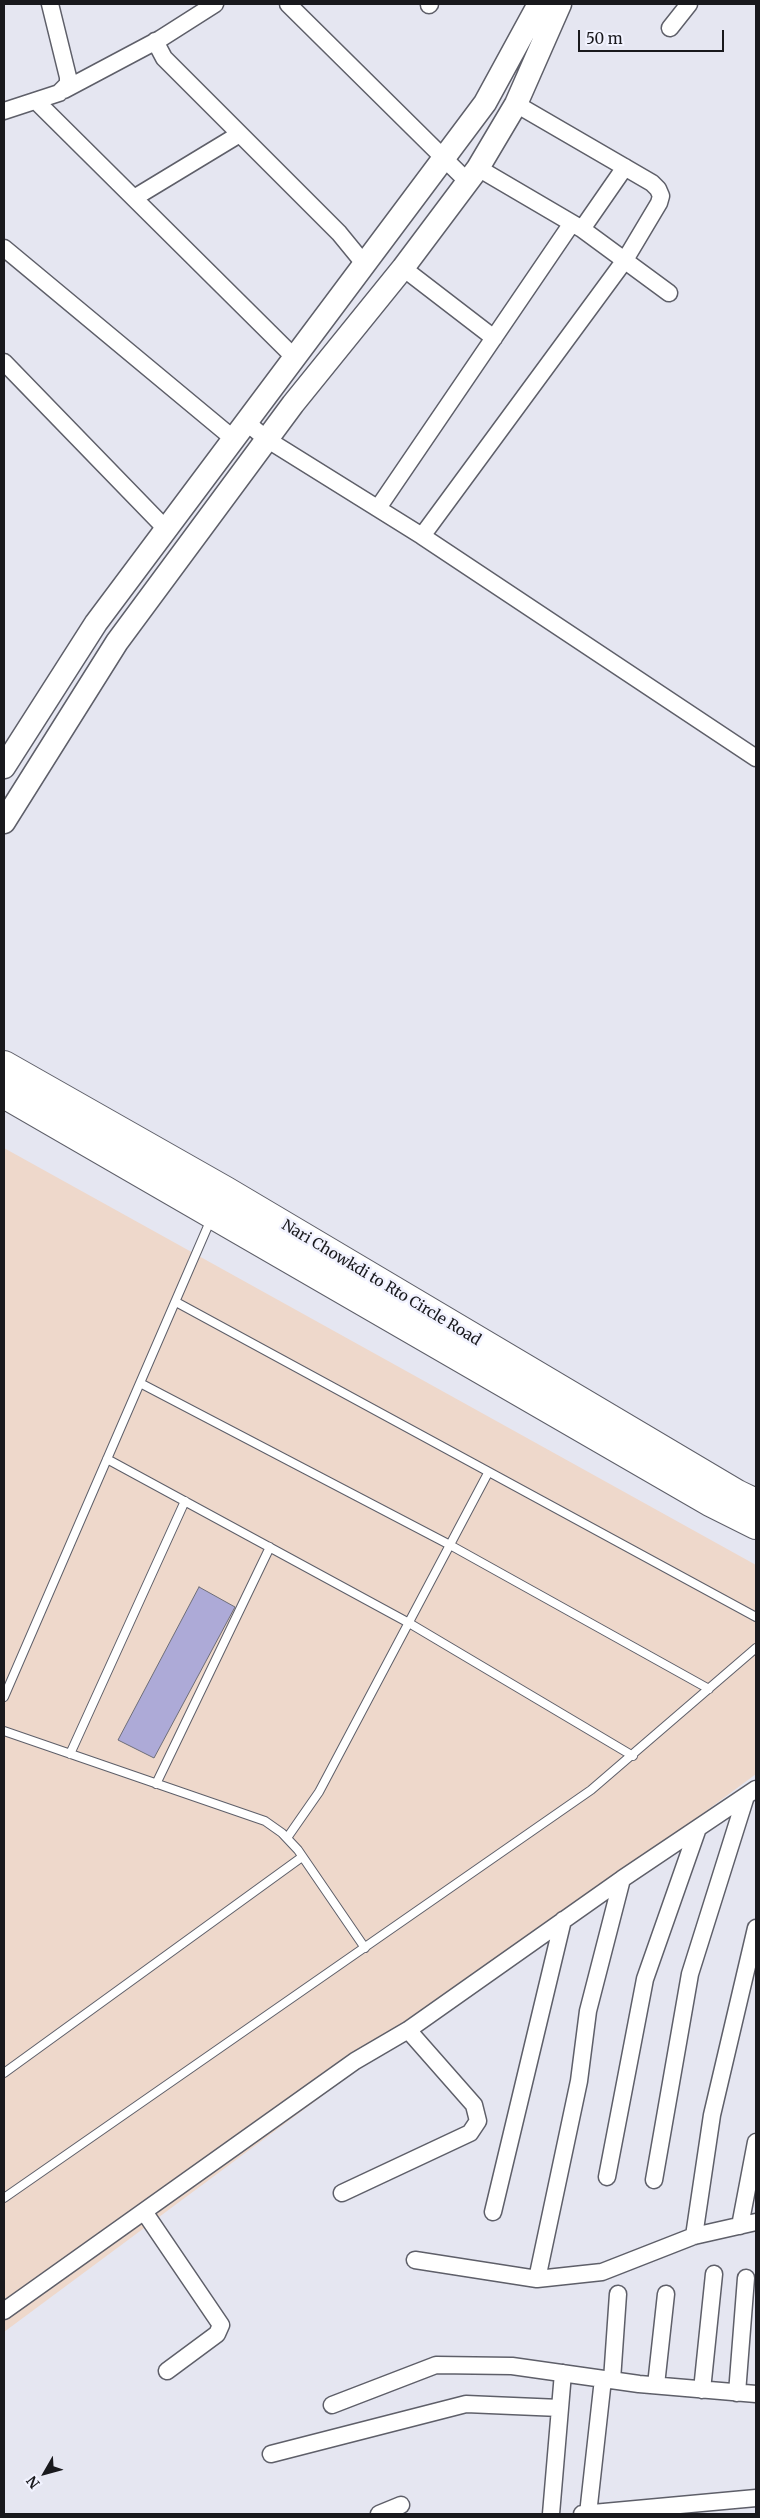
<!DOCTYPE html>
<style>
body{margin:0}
#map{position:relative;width:760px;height:2518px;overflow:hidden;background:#e5e6f1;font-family:Merriweather,serif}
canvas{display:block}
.frame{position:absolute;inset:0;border:5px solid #19191d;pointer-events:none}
.north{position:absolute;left:20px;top:2448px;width:50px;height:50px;-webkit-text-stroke:4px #f2f3ff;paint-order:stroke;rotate:232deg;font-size:14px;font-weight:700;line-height:20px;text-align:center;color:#19191d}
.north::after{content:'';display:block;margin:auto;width:18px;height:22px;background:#19191d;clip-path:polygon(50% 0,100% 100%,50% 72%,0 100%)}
.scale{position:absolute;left:578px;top:30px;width:146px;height:22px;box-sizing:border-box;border:2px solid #19191d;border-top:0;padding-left:6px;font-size:15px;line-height:18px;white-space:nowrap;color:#19191d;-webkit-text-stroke:4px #f2f3ff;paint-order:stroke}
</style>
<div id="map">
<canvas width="760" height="2518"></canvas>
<div class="frame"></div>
<div class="north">N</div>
<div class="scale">50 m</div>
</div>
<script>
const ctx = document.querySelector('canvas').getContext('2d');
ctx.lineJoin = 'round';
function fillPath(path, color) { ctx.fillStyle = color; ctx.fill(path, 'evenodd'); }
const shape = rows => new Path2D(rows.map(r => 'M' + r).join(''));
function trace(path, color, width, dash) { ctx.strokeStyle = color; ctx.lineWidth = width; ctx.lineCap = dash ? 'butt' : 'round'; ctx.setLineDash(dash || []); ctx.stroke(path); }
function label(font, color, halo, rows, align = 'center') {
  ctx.font = font + ' Merriweather,serif'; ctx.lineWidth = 5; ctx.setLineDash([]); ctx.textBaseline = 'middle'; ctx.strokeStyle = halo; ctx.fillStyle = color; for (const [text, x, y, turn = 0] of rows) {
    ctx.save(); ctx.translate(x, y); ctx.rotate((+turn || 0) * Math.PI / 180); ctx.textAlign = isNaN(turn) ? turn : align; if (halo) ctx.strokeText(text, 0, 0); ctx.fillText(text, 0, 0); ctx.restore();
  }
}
const industrial = shape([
 [4,1148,756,1565,756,1774,4,2332]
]);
const building = shape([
 [199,1587,235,1607,154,1758,118,1740,199,1587]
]);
const lane = shape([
 [176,1302,756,1617],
 [140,1383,450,1545,709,1689],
 [107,1459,409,1623,633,1756],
 [4,1697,211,1219],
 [4,1731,265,1821,282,1833,298,1850,365,1948],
 [70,1754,185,1501],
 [156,1784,270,1547],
 [287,1838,319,1792,488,1473],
 [4,2073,302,1857],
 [4,2198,591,1790,756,1648]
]);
const street = shape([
 [288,4,468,182],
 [429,5,430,4],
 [670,28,689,4],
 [155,41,164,58,339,233,366,266],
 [64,90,160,39,215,4],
 [37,102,294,357],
 [4,111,59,93,68,84,68,77,50,4],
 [478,168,582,229,669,293],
 [134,198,238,135],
 [582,229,625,167],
 [4,248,235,440],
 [403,268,494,338],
 [4,362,167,530],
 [247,423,268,440,422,536,756,758],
 [378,508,572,223],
 [422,536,625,260,659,203,661,196,658,189,652,183,516,104],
 [607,2177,645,1979,698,1828],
 [654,2180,690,1974,746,1796],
 [342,2193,470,2133,478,2121,474,2105,408,2030],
 [493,2212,563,1920],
 [145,2213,221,2325,217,2334,167,2371],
 [740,2226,756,2142],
 [694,2236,712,2115,756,1928],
 [415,2260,537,2279,602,2272,694,2236,756,2222],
 [537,2279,579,2081,588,2011,622,1879,756,1789],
 [4,2311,355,2061,408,2030,622,1879],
 [612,2380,618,2294],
 [656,2385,666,2294],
 [702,2390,714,2274],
 [737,2393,746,2278],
 [332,2405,436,2365,512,2366,639,2384,756,2394],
 [271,2454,466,2404,560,2408],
 [379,2514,401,2505],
 [551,2514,563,2373],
 [582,2514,756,2498],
 [588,2514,603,2379]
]);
const secondary = shape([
 [4,767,96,623,485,103,539,4],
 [4,822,117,642,293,404,403,268,478,168,516,104,560,4]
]);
const highway = shape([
 [4,1065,226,1191,737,1494,756,1503],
 [4,1094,710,1502,756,1525]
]);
const streetNames = [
 ["Nari Chowkdi to Rto Circle Road",381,1283,31]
];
fillPath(industrial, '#eed8cb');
fillPath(building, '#adaad7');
trace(building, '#6e6e78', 1);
trace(lane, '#5e5f69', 10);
trace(street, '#5e5f69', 19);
trace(secondary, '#5e5f69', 25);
trace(highway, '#5e5f69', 30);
trace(lane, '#fff', 8);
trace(street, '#fff', 16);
trace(secondary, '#fff', 22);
trace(highway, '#fff', 28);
label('15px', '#19191d', '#f2f3ff', streetNames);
</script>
